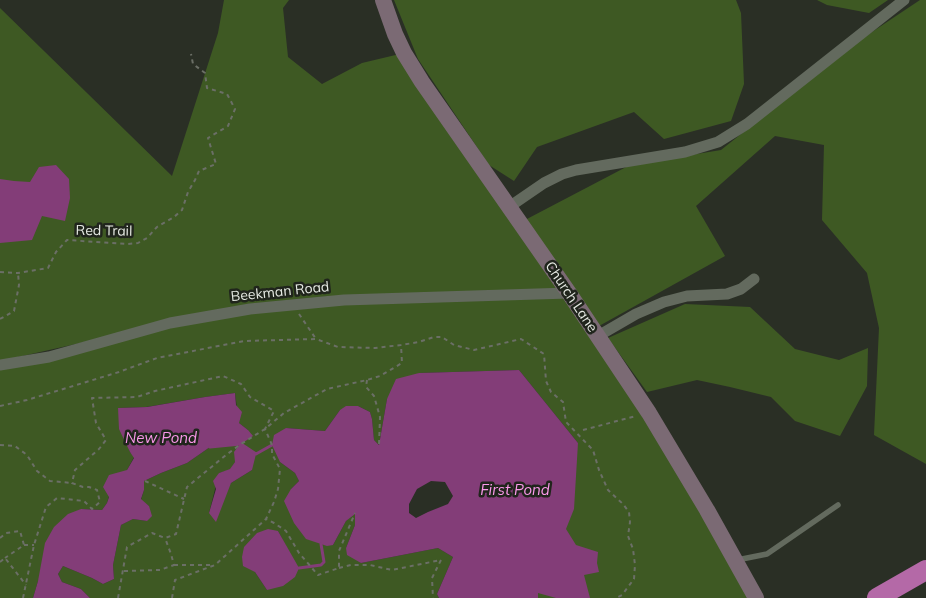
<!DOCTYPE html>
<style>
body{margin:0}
canvas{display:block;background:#2a2f25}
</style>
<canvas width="926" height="598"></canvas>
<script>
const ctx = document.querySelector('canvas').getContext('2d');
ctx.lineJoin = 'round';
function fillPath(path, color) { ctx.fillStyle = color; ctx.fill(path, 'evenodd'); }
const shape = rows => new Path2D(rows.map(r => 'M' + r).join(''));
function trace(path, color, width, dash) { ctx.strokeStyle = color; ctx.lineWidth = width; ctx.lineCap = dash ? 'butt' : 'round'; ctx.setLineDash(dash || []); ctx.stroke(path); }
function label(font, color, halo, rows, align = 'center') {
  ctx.font = font + ' Mulish,sans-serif'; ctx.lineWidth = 5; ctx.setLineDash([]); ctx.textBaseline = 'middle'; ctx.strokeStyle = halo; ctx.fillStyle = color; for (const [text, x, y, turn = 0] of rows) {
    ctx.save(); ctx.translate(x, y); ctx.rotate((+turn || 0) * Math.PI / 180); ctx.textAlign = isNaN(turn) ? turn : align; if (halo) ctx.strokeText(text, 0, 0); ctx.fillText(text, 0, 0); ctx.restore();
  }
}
const green = shape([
 [224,0,289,0,283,8,288,57,322,84,362,63,404,53,569,293,756,598,538,598,538,593,578,443,519,370,419,373,387,399,379,445,374,440,372,419,370,412,358,406,340,410,325,431,286,428,280,462,295,473,299,481,291,489,333,545,346,521,355,513,355,525,346,548,361,563,438,548,453,557,437,594,439,598,90,598,81,589,62,582,58,574,63,566,92,578,103,584,114,579,113,565,121,525,133,519,147,521,149,506,141,500,144,490,144,481,161,473,187,463,210,447,241,444,248,430,239,423,235,393,205,397,146,407,118,408,130,452,134,457,127,470,109,496,107,503,102,510,81,509,38,581,33,598,0,598,0,365,156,326,0,361,0,8,172,176,218,33],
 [235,462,252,470,231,483,209,513,219,473,230,470],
 [278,531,286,546,267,590,255,572],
 [394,0,736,0,741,13,744,84,731,121,664,139,634,112,537,147,514,181,489,165,418,59],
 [817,0,888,0,869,13,827,5],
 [920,0,926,0,926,464,874,435,879,328,867,273,822,220,824,145,775,136,696,206,725,256,599,326,525,220,630,165,721,150,854,44],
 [685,304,750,307,795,349,839,360,868,348,867,386,840,436,795,421,771,397,730,387,697,380,647,392,608,338]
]);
const water = shape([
 [56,165,69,179,70,198,65,221,42,216,32,240,0,243,0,179,14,181,30,182,39,167],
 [519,370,578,443,574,509,566,529,576,545,598,552,597,563,599,572,584,575,590,598,556,598,538,593,538,598,439,598,437,594,453,557,438,548,361,563,347,555,346,548,355,525,355,514,346,521,333,545,327,546,306,539,294,523,284,501,291,489,299,481,295,473,280,462,272,445,274,435,286,428,325,431,340,410,346,406,358,406,370,412,372,419,374,440,379,445,387,399,396,379,419,373],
 [431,481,445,482,453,496,448,504,428,512,416,518,409,513,409,504,417,489],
 [235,393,236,405,242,412,239,423,248,430,253,436,241,444,256,454,252,470,231,483,216,522,209,513,216,489,213,481,219,473,230,469,235,462,234,452,240,444,210,447,187,463,161,473,144,481,144,490,141,499,149,506,152,516,147,521,133,519,121,525,113,565,114,579,103,584,92,578,63,566,58,574,62,582,81,589,90,598,33,598,38,581,45,543,54,527,68,514,81,509,102,510,107,503,109,497,103,487,109,475,127,470,134,458,130,452,119,429,118,408,147,407,205,397],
 [268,529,278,531,299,568,295,577,283,586,267,590,255,572,243,566,242,557,244,547,257,533]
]);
const stream = shape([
 [210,447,241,444,256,454,272,445],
 [299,568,321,565,324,562,321,544]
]);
const path = shape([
 [0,272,18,273,48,268,56,252,67,240,128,244,138,243,147,238,157,227,174,217,182,210,188,192,195,180,199,171,216,164,208,138,228,126,235,109,227,94,207,88,205,73,193,64,191,54],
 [299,314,316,339],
 [0,319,14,311,19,285,18,273],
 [367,380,366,387,374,396,380,417,379,445],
 [0,406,27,400,119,372,157,358,244,341,316,339,338,347,375,348,401,345,419,342,434,337,442,337,454,345,474,350,521,339,544,354,546,381,551,392,563,402,566,422,593,450,599,470,608,490,623,504,629,512,630,522,628,536,633,549,635,565,634,579,622,595,616,598],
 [583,430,636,416],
 [0,445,15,446,27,455,37,471,50,481,72,483],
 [145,481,184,499],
 [0,538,6,533,20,531,24,545,5,558],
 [24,545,34,545],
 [0,562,5,558,26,585],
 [174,565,212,565],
 [339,568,351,565,370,565,392,570,441,560,432,578,433,598],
 [124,571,160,570,174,565,171,554,165,538],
 [23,598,34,545,46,507,57,498,84,501,92,509,100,502,97,490,89,487,83,487,72,483,75,470,99,449,106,440,96,423,92,398,137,397,155,391,223,376,241,384,250,397,274,411,265,429,272,445,272,454,280,469,278,489,274,502,266,519,274,523,286,531,299,553,318,575,339,568,339,551,355,513],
 [118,598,127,547,152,533,165,538,176,534,187,487,226,455,241,444,265,429,284,413,327,389,367,380,380,376,402,363,401,345],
 [172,598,175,580,215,565,266,519]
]);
const lane = shape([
 [737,560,767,554,838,505]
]);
const street = shape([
 [509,207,544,183,562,174,576,170,685,152,718,142,747,124,904,0],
 [598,336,636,314,664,302,687,296,727,294,741,289,754,279],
 [0,365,49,357,170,323,250,309,344,300,569,293]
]);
const secondary = shape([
 [383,0,395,34,404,53,422,82,569,293,649,413,707,510,756,598]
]);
const highway = shape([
 [877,598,926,570]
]);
const streetNames = [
 ["Red Trail",104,231,1],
 ["Beekman Road",280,292,-6],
 ["Church Lane",571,297,56]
];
const waterNames = [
 ["New Pond",161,438],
 ["First Pond",515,490]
];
fillPath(green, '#3e5923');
fillPath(water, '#833d78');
trace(stream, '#833d78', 3);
trace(path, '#6b6f66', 2, [4, 4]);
trace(lane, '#636a5e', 5.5);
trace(street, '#636a5e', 11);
trace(secondary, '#7b6a74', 16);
trace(highway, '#b469a7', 20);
label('14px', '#e6eae3', '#20251c', streetNames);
label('italic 15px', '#fa98ea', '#20251c', waterNames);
</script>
